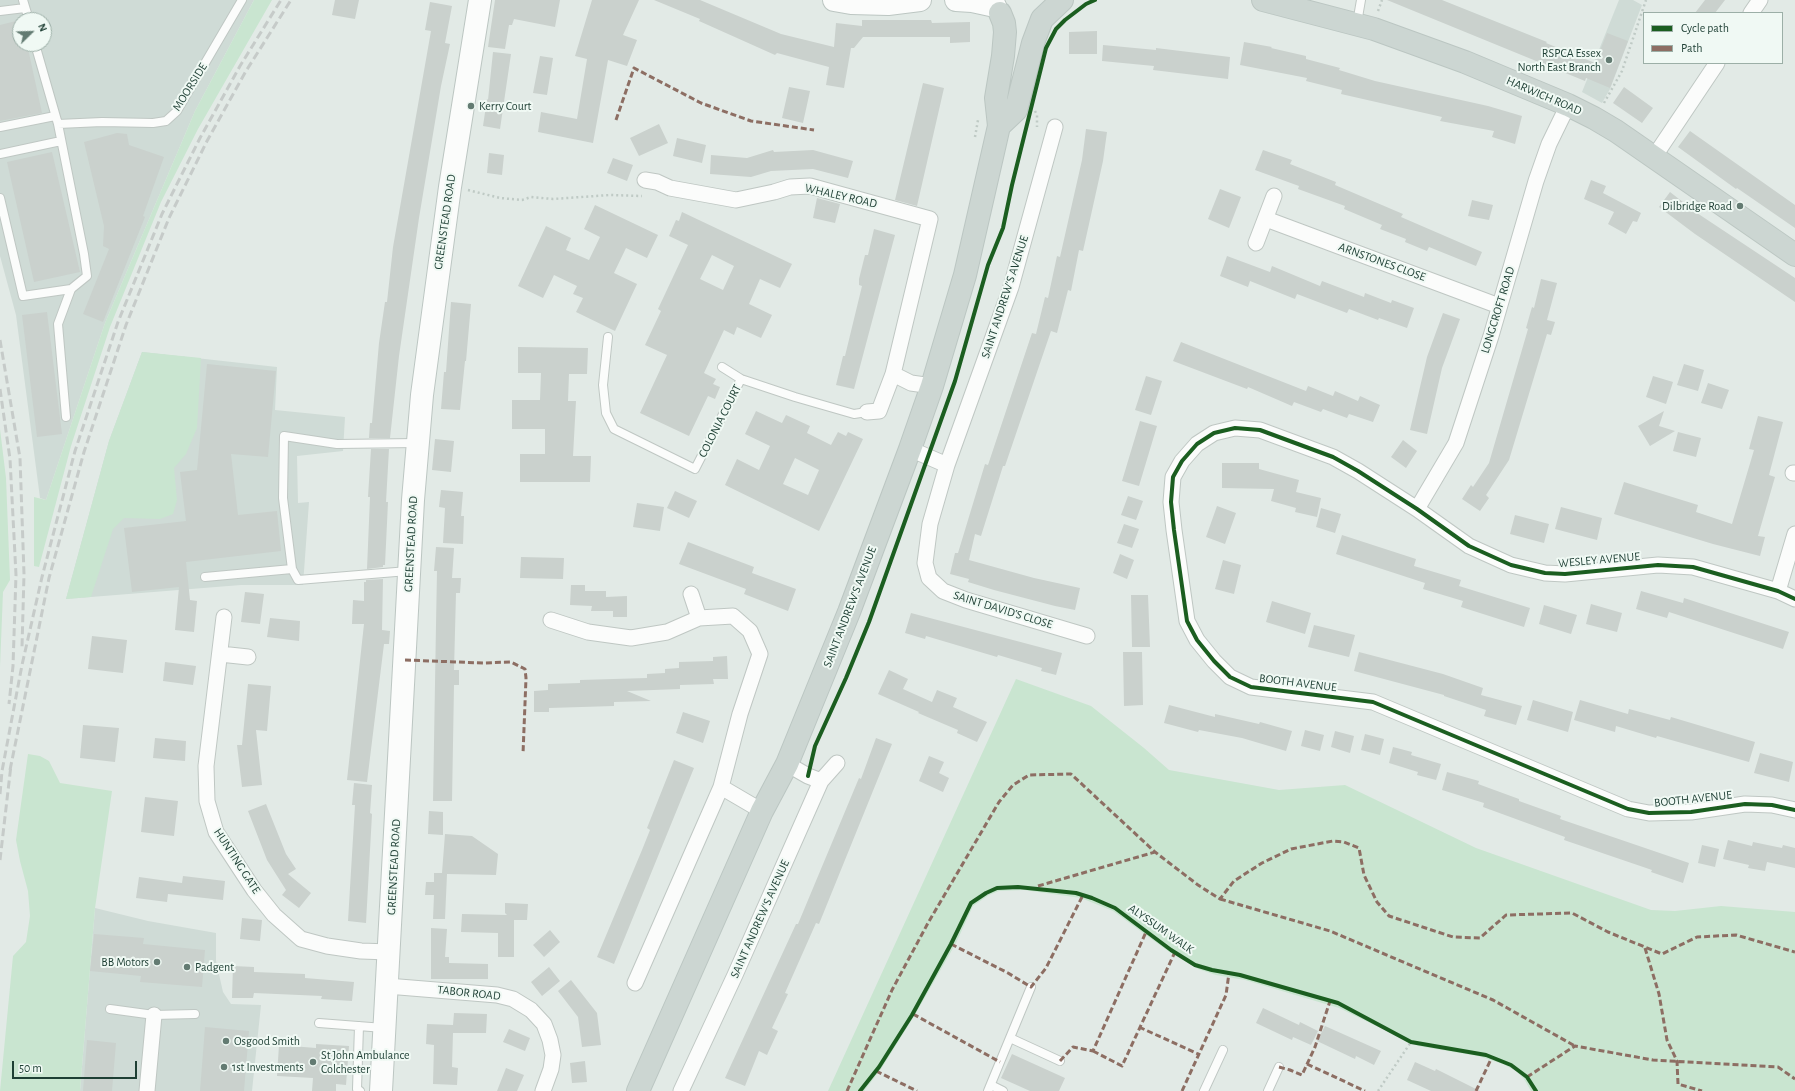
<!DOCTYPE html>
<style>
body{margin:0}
#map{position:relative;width:1795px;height:1091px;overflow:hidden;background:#e2eae6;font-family:"Alegreya Sans",sans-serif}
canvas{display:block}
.legend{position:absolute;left:1643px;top:12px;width:140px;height:52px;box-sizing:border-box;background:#f0f9f4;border:1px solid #9cafa7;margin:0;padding:5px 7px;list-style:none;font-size:12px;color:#1e3f34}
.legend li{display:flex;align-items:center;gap:8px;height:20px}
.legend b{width:20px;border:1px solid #9cafa7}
.north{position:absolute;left:12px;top:12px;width:40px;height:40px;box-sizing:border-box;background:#f0f9f4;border:1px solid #9cafa7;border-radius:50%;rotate:67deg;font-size:11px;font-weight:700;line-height:16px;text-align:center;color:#1e3f34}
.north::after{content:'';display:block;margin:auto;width:14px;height:18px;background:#637b72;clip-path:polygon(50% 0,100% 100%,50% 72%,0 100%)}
.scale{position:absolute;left:12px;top:1061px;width:125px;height:18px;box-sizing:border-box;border:2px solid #1e3f34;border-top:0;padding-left:5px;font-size:12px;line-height:14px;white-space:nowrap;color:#1e3f34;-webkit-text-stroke:3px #f0f9f4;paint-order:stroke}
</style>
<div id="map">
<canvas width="1795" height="1091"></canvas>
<ul class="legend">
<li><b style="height:5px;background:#1b5e20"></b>Cycle path</li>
<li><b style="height:5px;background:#8d6e63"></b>Path</li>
</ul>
<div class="north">N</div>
<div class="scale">50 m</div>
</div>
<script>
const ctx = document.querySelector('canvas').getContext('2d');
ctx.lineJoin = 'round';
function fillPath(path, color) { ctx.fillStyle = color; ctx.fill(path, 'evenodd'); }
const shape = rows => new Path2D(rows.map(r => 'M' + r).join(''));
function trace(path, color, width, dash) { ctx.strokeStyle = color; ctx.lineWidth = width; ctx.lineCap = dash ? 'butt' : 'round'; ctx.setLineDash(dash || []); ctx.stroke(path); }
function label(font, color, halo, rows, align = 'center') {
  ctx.font = font + ' "Alegreya Sans",sans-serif'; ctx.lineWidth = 4; ctx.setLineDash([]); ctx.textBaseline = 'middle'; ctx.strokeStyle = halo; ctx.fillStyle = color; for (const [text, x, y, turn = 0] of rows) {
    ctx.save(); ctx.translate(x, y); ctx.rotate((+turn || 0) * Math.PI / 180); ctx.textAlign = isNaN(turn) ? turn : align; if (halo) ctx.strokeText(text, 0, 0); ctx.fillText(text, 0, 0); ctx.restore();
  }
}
const built = shape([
 [0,0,254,0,195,111,127,271,105,323,46,500,40,498,16,315,0,256],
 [20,20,44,20,44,44,20,44],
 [1619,0,1633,0,1642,5,1610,89,1602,103,1582,92],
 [142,352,277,367,275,410,345,417,343,451,297,456,298,503,309,502,303,585,241,585,66,599,109,441],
 [95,908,148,921,216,933,216,961,223,992,231,1004,261,1005,252,1091,80,1091]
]);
const green = shape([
 [254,0,272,0,198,129,161,202,110,327,71,446,39,567,34,566,34,497,46,500,105,323,127,271,195,111],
 [142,352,201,358,197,428,186,454,174,468,177,500,173,514,160,519,124,518,113,529,91,597,66,599,109,441],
 [0,429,6,478,10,580,3,592,0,667],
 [1016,679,1091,706,1144,748,1169,770,1279,790,1345,785,1476,848,1651,910,1675,911,1721,906,1795,912,1795,1091,1531,1091,1524,1079,1516,1071,1503,1064,1478,1056,1418,1046,1339,1008,1245,980,1216,975,1198,969,1168,951,1113,911,1081,898,1024,890,999,891,989,895,973,906,956,943,916,1013,881,1069,864,1091,828,1091],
 [28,754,40,756,49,761,60,783,112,791,95,908,80,1091,0,1091,13,956,26,942,30,916,28,891,20,861,16,840]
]);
const building = shape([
 [335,0,359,0,355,19,332,15],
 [495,0,560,0,555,27,514,19,512,25,509,25,505,49,488,47],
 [592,0,639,0,623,35,637,40,627,66,608,60,593,143,538,132,541,112,577,119,587,59,575,56],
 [654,0,700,0,781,34,834,47,836,23,862,26,862,20,931,20,932,23,970,22,970,42,950,43,950,37,863,37,854,48,851,48,844,88,826,85,829,67,777,53,775,55,699,21,700,19],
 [1387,0,1442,0,1547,42,1546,43,1595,63,1607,33,1628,41,1610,88,1586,78,1585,81],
 [1705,0,1725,0,1715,13,1695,13],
 [430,2,452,6,445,43,450,44,441,86,419,218,399,356,390,438,369,438,370,423,372,423,379,343,385,302,387,302,393,247,431,31,425,30],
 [20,20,20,44,27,44,42,113,0,121,0,25],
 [1097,31,1097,54,1069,54,1069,32],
 [1244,42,1272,47,1271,48,1306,56,1306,59,1340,68,1339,70,1375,81,1488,106,1522,116,1515,144,1492,137,1494,131,1440,121,1442,117,1341,94,1342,90,1306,81,1307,78,1240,65],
 [1103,45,1156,50,1156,48,1230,57,1228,79,1153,70,1154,66,1102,61],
 [493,52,511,54,500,129,483,126,487,99,488,100],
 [540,56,553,58,547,95,533,93],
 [923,83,944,88,917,206,895,200],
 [789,87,810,91,803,123,782,118],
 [1624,87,1653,108,1642,123,1613,103],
 [659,124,668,143,639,156,630,138],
 [1086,129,1107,132,1103,161,1083,251,1079,250,1071,291,1068,290,1057,333,1051,331,1005,466,1003,466,981,536,975,534,969,560,1034,578,1080,588,1075,610,1055,606,994,590,968,582,969,579,950,574,955,553,958,553,985,464,988,465,1032,333,1036,334,1045,297,1048,298,1057,256,1060,257,1082,160],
 [1690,131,1795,205,1795,228,1737,188,1736,189,1678,147],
 [117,133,127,134,129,145,164,157,143,216,145,217,103,322,83,314,109,249,103,246,104,226,84,142],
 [677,138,706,145,702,163,673,156],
 [773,150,774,152,813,150,853,161,848,178,813,169,771,171,751,177,710,174,711,155,747,158],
 [1263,150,1292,160,1290,164,1336,182,1335,185,1403,214,1401,217,1482,252,1476,266,1429,247,1427,251,1405,242,1406,239,1380,229,1382,225,1344,209,1345,206,1298,189,1299,186,1255,170],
 [52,152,80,272,34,282,7,162],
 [489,153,504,155,502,175,487,173],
 [613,158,633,165,627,181,607,173],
 [1591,180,1606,186,1603,193,1641,213,1637,222,1633,221,1626,234,1608,224,1614,212,1584,199],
 [1220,189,1241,197,1229,228,1208,219],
 [1670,192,1697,213,1795,278,1795,302,1695,234,1659,207],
 [817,198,840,204,835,223,813,218],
 [1472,200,1493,205,1489,220,1468,216],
 [595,205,658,235,647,258,626,248,614,273,637,284,615,331,576,312,583,298,573,294,577,286,554,275,543,298,518,286,546,226,571,238,566,250,589,260,600,237,584,229],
 [682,212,792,264,780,288,760,279,749,304,772,315,761,338,737,327,734,335,724,330,704,373,716,379,713,384,720,387,715,399,708,396,689,436,640,413,667,355,645,345,661,311,658,309,688,245,669,236,676,220,679,221],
 [712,255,734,266,723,290,700,279],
 [874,229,895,235,854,389,836,385,843,356,845,356,862,286,859,285,859,279,865,255,868,255],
 [1227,256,1270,272,1272,266,1320,286,1322,281,1364,297,1365,293,1391,303,1392,300,1414,308,1407,328,1379,318,1378,320,1349,309,1347,313,1297,294,1295,299,1250,281,1248,287,1220,276],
 [1541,279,1557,283,1547,320,1555,322,1551,335,1547,334,1509,460,1486,495,1489,498,1480,511,1462,499,1471,485,1473,487,1489,463,1528,329,1526,328,1532,307,1534,308],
 [451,302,471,304,466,361,465,361,460,410,441,409,444,372,446,372],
 [47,312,62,434,37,437,22,315],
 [1443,313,1460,319,1442,368,1427,434,1410,430,1427,357],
 [1181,342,1306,391,1308,386,1333,396,1335,391,1358,401,1360,396,1380,405,1373,422,1349,414,1347,418,1323,409,1321,412,1294,402,1292,406,1248,387,1247,389,1173,361],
 [518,347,588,348,587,374,569,374,568,401,576,401,573,456,591,456,590,482,520,482,520,454,545,454,545,429,512,429,512,400,540,400,541,373,518,373],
 [207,364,276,371,268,457,231,454,238,515,277,511,281,551,186,562,190,600,197,601,194,632,175,630,179,587,132,592,124,528,186,521,180,472,197,470],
 [1684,364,1704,370,1698,391,1677,385],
 [1146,376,1162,381,1151,415,1135,410],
 [1653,376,1673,382,1666,404,1646,397],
 [1708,383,1729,390,1722,409,1701,403],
 [756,411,782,423,786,415,810,426,807,433,831,445,838,432,846,436,848,432,863,439,819,531,725,485,737,459,759,470,770,446,745,434],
 [795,458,819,470,808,495,783,484],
 [1664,411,1659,426,1675,431,1650,446,1638,426],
 [1758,416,1783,422,1769,475,1775,477,1758,536,1765,537,1760,556,1713,544,1614,514,1624,482,1698,505,1696,512,1732,524,1754,450,1749,449],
 [1140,421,1157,426,1139,486,1122,481],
 [1678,432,1701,438,1696,457,1673,451],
 [435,439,454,441,451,472,432,470],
 [1403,440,1417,451,1406,468,1391,457],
 [371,449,389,449,386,502,388,502,385,565,383,565,383,567,367,569,370,497,368,497],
 [1222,463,1259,463,1259,469,1299,480,1296,492,1321,498,1317,517,1295,512,1296,508,1271,501,1274,489,1222,488],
 [441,490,463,492,461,516,464,516,463,544,443,543,445,508,439,507],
 [675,491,697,501,689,518,667,508],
 [1128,496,1143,501,1136,520,1121,515],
 [637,503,664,507,660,531,633,527],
 [1217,506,1236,513,1225,544,1206,537],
 [1561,507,1602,518,1597,540,1555,529],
 [1321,508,1341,514,1335,533,1316,527],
 [1515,515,1549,524,1544,543,1510,534],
 [1124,524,1139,529,1132,548,1117,543],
 [1342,535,1416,559,1414,566,1461,580,1459,586,1530,608,1524,627,1461,607,1463,601,1423,589,1425,583,1336,554],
 [688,542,754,567,752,573,796,589,788,611,744,594,746,589,679,564],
 [436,547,454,548,452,578,461,578,460,593,456,593,454,670,459,670,459,685,454,685,452,801,433,801,436,625,437,571,434,571],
 [1120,554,1134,560,1127,579,1113,573],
 [521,557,564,558,563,579,520,578],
 [1223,560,1241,565,1234,594,1215,589],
 [383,579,382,630,390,631,389,644,384,644,367,782,347,780,364,624,352,624,353,600,364,601,364,582,366,582,366,580],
 [571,585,585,585,585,591,606,591,606,597,627,596,627,617,613,617,613,611,591,611,592,606,570,605],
 [1641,591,1683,603,1684,598,1789,632,1783,649,1669,612,1667,618,1636,609],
 [245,592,264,594,260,624,241,622],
 [1131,595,1148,595,1150,647,1132,647],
 [1272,601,1311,613,1305,634,1266,622],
 [1591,604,1622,613,1617,632,1586,624],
 [1544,605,1577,615,1571,634,1539,624],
 [911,613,1062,653,1056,675,1041,671,1042,668,998,655,997,657,926,636,925,639,905,633],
 [270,618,300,621,299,641,267,637],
 [1314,625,1355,635,1349,657,1308,647],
 [92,636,127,640,123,673,88,669],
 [1123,652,1142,652,1143,705,1124,706],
 [1359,652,1443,674,1483,688,1481,695,1522,706,1516,725,1484,716,1486,710,1444,696,1444,695,1354,671],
 [727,656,728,679,713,679,714,684,680,685,680,689,627,691,651,701,614,702,614,706,549,708,549,712,534,712,534,691,548,690,548,684,580,683,580,680,647,678,647,674,665,673,665,669,679,668,679,662,713,661,713,657],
 [165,662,196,666,193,685,163,681],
 [889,670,908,679,903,689,932,702,937,690,957,698,953,707,987,722,977,742,957,733,958,730,918,713,919,712,878,694],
 [248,684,271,686,267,731,256,730,262,785,242,787,237,745,242,745],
 [1533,700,1573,712,1568,732,1527,720],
 [1580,700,1628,714,1629,709,1670,720,1671,717,1755,742,1749,762,1657,736,1656,738,1616,726,1615,732,1574,720],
 [1169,705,1215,717,1215,714,1259,724,1260,722,1292,731,1286,751,1242,738,1199,730,1198,732,1164,723],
 [683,712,710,721,703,743,676,733],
 [83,725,119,728,115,762,80,758],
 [1305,730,1324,735,1320,751,1301,746],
 [1335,731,1354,736,1350,753,1331,747],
 [1365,734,1384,739,1380,755,1361,750],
 [155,738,186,741,185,761,153,758],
 [876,738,892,744,819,924,816,923,785,993,788,994,772,1028,778,1031,767,1055,759,1051,745,1086,725,1078,796,924,798,924,859,778,861,779],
 [1393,747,1412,752,1411,755,1441,764,1436,780,1417,775,1418,772,1389,763],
 [1760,753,1793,762,1789,782,1754,773],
 [929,756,944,762,939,773,949,778,943,792,919,781],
 [674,760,694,768,614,964,597,957,642,850,650,830,647,828],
 [1447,772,1479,781,1478,784,1519,799,1519,801,1561,816,1560,819,1689,863,1683,883,1651,872,1652,870,1564,840,1565,837,1483,807,1484,803,1442,790],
 [354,783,372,785,370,813,372,814,366,923,348,921,355,805,352,805],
 [145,797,178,801,174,836,141,832],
 [266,804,286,854,296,869,288,874,311,893,299,908,282,895,286,890,267,860,248,811],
 [429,811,443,812,443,835,428,834],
 [445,834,472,836,498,854,496,875,447,874,445,919,433,919,434,895,425,895,426,882,434,882,434,873,442,873],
 [1728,840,1752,846,1753,842,1782,848,1783,845,1795,848,1795,868,1767,862,1765,871,1748,868,1749,865,1723,859],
 [1702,845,1719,849,1715,867,1698,863],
 [183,876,225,881,223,900,168,894,167,902,136,898,139,877,182,883],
 [505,903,528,904,527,920,514,920,514,957,498,957,498,933,461,932,462,914,507,915,505,913],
 [242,918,262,920,260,941,240,939],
 [431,928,447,929,445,957,449,957,449,963,488,964,488,979,431,979],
 [550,930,560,942,544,957,533,945],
 [94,934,144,938,143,944,205,950,202,987,140,982,141,976,90,971],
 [233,966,254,967,254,972,305,974,305,978,354,982,352,1001,321,999,322,996,254,993,253,998,232,998],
 [549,967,560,981,542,996,531,982],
 [571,980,597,1013,601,1045,582,1047,578,1017,558,991],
 [1263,1008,1299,1025,1300,1022,1318,1031,1311,1045,1293,1037,1292,1040,1256,1023],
 [454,1013,487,1014,486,1033,453,1033,452,1067,458,1068,457,1085,433,1084,434,1045,426,1044,427,1024,453,1025],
 [1325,1026,1381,1051,1374,1065,1356,1056,1355,1059,1317,1041],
 [205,1027,249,1031,244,1091,200,1091],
 [509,1029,530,1038,525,1051,503,1042],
 [87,1040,116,1043,112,1091,83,1091],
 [316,1044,349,1046,346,1085,336,1084,336,1091,312,1091,313,1078,277,1076,279,1045,316,1048],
 [1012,1054,1065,1078,1059,1091,1030,1091,1001,1078],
 [585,1061,587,1082,572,1083,570,1063],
 [1415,1062,1435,1071,1436,1069,1480,1091,1431,1091,1407,1080],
 [506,1068,524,1075,517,1091,497,1091]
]);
const path = shape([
 [1378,11,1382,0],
 [1604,103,1622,71,1646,0],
 [1035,111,1037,115,1037,127],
 [975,137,978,120],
 [468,190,500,198,522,200,531,197,553,199,610,195,642,196],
 [1378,1091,1411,1042]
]);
const lane = shape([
 [23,0,29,20],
 [0,11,25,8],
 [1357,23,1361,0],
 [35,44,58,124,84,254,87,276,71,289,58,324,66,417],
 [58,124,102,122,153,123,166,121,177,111,242,0],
 [0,127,55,116],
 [0,154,61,141],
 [0,198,23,296,71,289],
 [608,337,603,385,606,413,614,429,695,469,741,379],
 [722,367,741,379,795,397,854,414,867,412],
 [408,571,298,580,292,569,283,498,284,436,337,444,417,443],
 [205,577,292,569],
 [110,1009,154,1015,195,1014],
 [319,1023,384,1028],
 [359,1026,357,1089,360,1091],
 [1010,1038,1060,1061],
 [991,1085,1003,1091],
 [988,1091,1031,987],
 [1204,1091,1223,1050],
 [1268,1091,1279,1067]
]);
const street = shape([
 [1751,13,1760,0],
 [1055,127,1011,287,947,465,930,524,925,563,929,578,943,591,966,600,1087,636],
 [1654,157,1717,63],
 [645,180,657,182,670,188,736,200,774,192,790,187,810,186,930,219,893,374,911,383,932,386],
 [1266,219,1499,306],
 [1256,243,1274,196],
 [867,412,879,411,893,374],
 [910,449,947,465],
 [1793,473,1795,473],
 [1417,509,1456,443,1491,336,1536,181,1549,144,1568,105],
 [1778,591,1795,534],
 [691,594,699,618],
 [1795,599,1778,591,1693,567,1658,565,1565,574,1545,573,1511,565,1469,546,1417,509,1358,471,1333,457,1260,430,1235,428,1214,433,1197,444,1182,461,1173,477,1171,502,1174,530,1187,621,1197,640,1214,661,1230,677,1251,687,1373,702,1628,809,1649,813,1691,812,1745,804,1772,805,1795,810],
 [224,617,206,766,207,801,216,832,254,890,274,915,301,939,327,946,361,951,389,952],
 [551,620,588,632,631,638,667,632,699,618,733,616,750,631,760,654,740,714,721,787,635,983],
 [220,654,248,657],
 [821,781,837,763],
 [721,787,762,811],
 [387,986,497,995,513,999,531,1010,544,1024,550,1040,553,1055,551,1069,543,1091],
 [147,1091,154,1015],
 [681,1091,735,975,821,781,808,776,787,764]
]);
const secondary = shape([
 [834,0,851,3,888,4,920,0],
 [956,0,972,1,995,6],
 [381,1091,413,500,422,395,450,187,480,0]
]);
const primary = shape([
 [1263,0,1374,29,1465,62,1568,105,1594,118,1616,131,1795,255],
 [999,126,1016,110,1033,43,1042,19,1062,0],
 [638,1091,762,811,787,764,849,612,910,449,932,386,965,275,999,126,996,98,1003,56,1005,32,1004,23,1000,13]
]);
const rail = shape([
 [0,340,20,458,24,574,22,647],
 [0,389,10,459,16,575,13,666,9,704],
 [10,770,49,578,84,452,126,325,169,218,207,141,246,71,291,0],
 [0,794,2,771,22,665,42,577,75,451,118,322,162,214,200,138,240,66,281,0],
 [0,860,11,765]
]);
const quiet = shape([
 [616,120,634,68,701,103,751,121,814,130],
 [405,660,483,663,511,662,525,669,526,678,523,754],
 [1038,886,1155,852],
 [1220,899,1330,931,1493,1000,1575,1046],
 [951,944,1008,973,1031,987,1046,968,1083,895],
 [1645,948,1659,994,1667,1040,1677,1061,1678,1084,1702,1091],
 [913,1014,1000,1062],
 [1139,1027,1198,1054],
 [1093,1051,1122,1066,1175,952],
 [1060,1061,1073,1047,1093,1051,1146,932],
 [1307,1064,1365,1091],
 [1279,1067,1290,1070,1302,1075,1315,1047,1330,1001],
 [876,1071,917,1091],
 [1527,1077,1575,1046,1653,1060,1778,1067,1795,1079],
 [847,1091,892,990,928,923,999,802,1013,785,1029,775,1071,774,1155,852,1198,885,1220,899,1234,881,1262,863,1291,849,1333,841,1344,842,1359,848,1364,875,1377,902,1389,916,1453,937,1480,938,1506,915,1572,913,1608,932,1662,954,1697,937,1736,935,1795,952],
 [1182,1091,1226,995,1229,973],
 [1476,1091,1492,1057]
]);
const cycleway = shape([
 [1795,599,1778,591,1693,567,1658,565,1565,574,1545,573,1511,565,1469,546,1417,509,1358,471,1333,457,1260,430,1235,428,1214,433,1197,444,1182,461,1173,477,1171,502,1174,530,1187,621,1197,640,1214,661,1230,677,1251,687,1373,702,1628,809,1649,813,1691,812,1745,804,1772,805,1795,810],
 [808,776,815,746,846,678,869,622,955,381,988,265,1003,228,1012,185,1046,48,1056,29,1065,20,1086,4,1095,0],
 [860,1091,879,1067,912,1015,951,944,971,903,986,893,997,888,1018,887,1076,893,1092,898,1115,908,1171,950,1195,965,1212,970,1240,975,1338,1003,1411,1042,1486,1055,1511,1065,1527,1077,1536,1091]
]);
const markers = [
 [1609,60,4,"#637b72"],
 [471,106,4,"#637b72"],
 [1740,206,4,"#637b72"],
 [157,962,4,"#637b72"],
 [187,967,4,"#637b72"],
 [226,1041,4,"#637b72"],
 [313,1062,4,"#637b72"],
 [224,1067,4,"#637b72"]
];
const poiNames = [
 ["RSPCA Essex",1601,53,"right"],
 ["North East Branch",1601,67,"right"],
 ["Kerry Court",479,106],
 ["Dilbridge Road",1732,206,"right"],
 ["BB Motors",149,962,"right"],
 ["Padgent",195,967],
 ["Osgood Smith",234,1041],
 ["St John Ambulance",321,1055],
 ["Colchester",321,1069],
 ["1st Investments",232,1067]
];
const streetNames = [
 ["MOORSIDE",190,87,-58],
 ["HARWICH ROAD",1544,96,23],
 ["WHALEY ROAD",841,196,13],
 ["GREENSTEAD ROAD",445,222,-82],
 ["ARNSTONES CLOSE",1382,262,20],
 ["SAINT ANDREW'S AVENUE",1005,297,-72],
 ["LONGCROFT ROAD",1498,310,-73],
 ["COLONIA COURT",720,421,-63],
 ["GREENSTEAD ROAD",411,544,-87],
 ["WESLEY AVENUE",1599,560,-5],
 ["SAINT ANDREW'S AVENUE",850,607,-69],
 ["SAINT DAVID'S CLOSE",1003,610,17],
 ["BOOTH AVENUE",1298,683,7],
 ["BOOTH AVENUE",1693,799,-6],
 ["HUNTING GATE",237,861,57],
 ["GREENSTEAD ROAD",394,867,-87],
 ["SAINT ANDREW'S AVENUE",760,919,-66],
 ["ALYSSUM WALK",1161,929,35],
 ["TABOR ROAD",469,993,6]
];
fillPath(built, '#cfdbd6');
fillPath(green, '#c9e5d0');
fillPath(building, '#cad1cd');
trace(lane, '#bfc7c3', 10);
trace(street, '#bfc7c3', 17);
trace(secondary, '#bcc6c2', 24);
trace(primary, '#bbc6c2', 24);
trace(path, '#bfcac5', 2.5, [2, 3]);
trace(lane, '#fbfcfb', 8);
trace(street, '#fbfcfb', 15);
trace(secondary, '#fbfcfb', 22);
trace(primary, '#ccd6d2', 22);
trace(rail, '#c6cbc9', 3, [8, 4]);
trace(quiet, '#8d6e63', 3, [6, 3]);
trace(cycleway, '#1b5e20', 4);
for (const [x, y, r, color] of markers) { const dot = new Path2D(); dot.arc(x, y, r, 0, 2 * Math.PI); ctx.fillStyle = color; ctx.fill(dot); trace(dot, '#f0f9f4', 1.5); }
label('12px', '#1e3f34', '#f0f9f4', poiNames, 'left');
label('12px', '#1e3f34', '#f0f9f4', streetNames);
</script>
